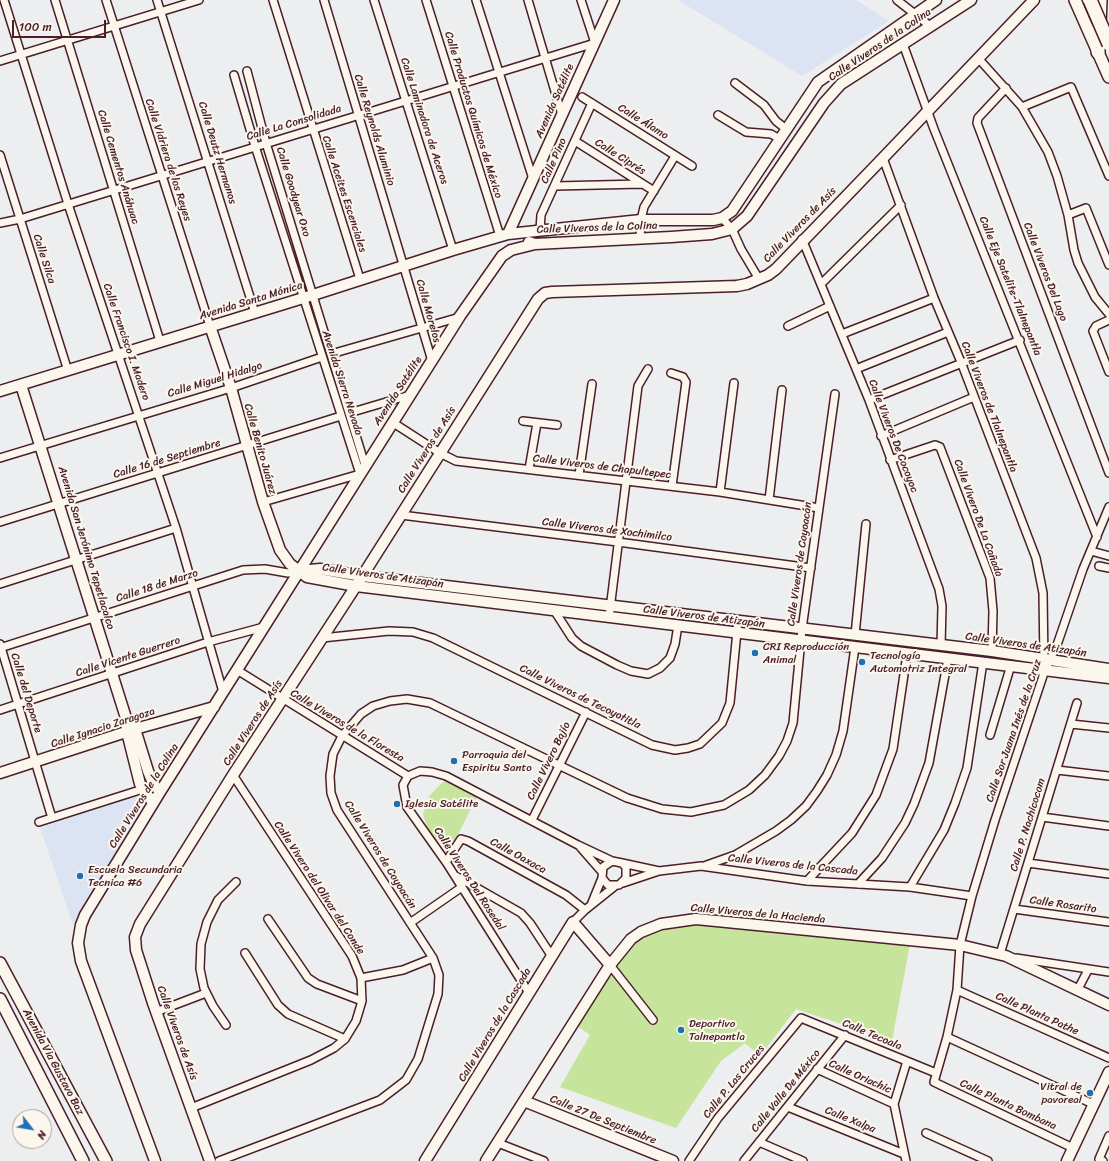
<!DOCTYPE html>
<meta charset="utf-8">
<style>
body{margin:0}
#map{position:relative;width:1109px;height:1161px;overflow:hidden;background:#edeeef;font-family:Sriracha,sans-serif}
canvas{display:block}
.north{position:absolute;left:12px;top:1109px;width:40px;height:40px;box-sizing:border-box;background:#fbf7ec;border:1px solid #b4a19f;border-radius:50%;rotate:121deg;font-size:11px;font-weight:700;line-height:16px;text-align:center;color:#4a1f2b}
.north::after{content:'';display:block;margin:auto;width:14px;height:18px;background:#1f6fb2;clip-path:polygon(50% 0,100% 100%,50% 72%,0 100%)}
.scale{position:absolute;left:12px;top:20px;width:94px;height:18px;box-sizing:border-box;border:2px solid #4a1f2b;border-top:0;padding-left:5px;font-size:12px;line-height:14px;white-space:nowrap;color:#4a1f2b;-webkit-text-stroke:3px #fbf7ec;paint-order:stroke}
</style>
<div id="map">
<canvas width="1109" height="1161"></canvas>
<div class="north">N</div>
<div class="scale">100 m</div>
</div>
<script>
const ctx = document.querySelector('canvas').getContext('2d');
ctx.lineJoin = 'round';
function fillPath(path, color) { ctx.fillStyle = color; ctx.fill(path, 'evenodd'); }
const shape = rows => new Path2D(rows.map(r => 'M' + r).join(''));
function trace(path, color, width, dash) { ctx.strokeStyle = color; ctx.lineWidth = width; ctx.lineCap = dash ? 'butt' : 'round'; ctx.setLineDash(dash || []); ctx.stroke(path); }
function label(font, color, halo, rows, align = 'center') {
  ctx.font = font + ' Sriracha,sans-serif'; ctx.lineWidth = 4; ctx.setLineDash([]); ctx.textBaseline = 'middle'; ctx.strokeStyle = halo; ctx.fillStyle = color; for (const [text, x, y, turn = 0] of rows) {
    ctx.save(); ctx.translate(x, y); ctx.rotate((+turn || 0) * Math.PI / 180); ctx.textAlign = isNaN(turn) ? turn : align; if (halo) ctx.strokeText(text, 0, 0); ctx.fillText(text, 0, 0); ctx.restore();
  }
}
const built = shape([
 [678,0,856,0,889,21,802,76],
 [133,796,141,797,144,803,143,811,73,925,40,828]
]);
const green = shape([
 [449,779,478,794,451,849,430,837,423,814,430,795,443,782],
 [692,923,910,944,892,1041,796,1009,760,1056,745,1043,721,1061,676,1128,560,1087,590,1035,576,1025,632,940,662,927]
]);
const street = shape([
 [4,0,68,204,176,528,223,692],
 [55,0,160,341],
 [106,0,210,326],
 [157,0,255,313],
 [273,0,360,279],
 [324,0,432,361],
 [374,0,453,250],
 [426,0,500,236],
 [476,0,533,179],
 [528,0,562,115],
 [897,0,930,26],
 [903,44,934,129,1097,537],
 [978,58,1022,107,1048,152,1057,176,1068,215,1074,250,1078,263,1095,297,1109,314],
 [0,61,199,0],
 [247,71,266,143,365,465],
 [234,75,255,146,360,474,263,502],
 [735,83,764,105,776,121,786,129],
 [1006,88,978,118,977,123,1109,473],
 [582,97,692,166],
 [1022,107,1071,87,1109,176],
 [718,115,746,132,771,134,780,139],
 [575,141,654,191],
 [0,155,68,371],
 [883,158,934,298,961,362,1036,558,1043,593,1044,663],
 [555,186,642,184],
 [1068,215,1086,208,1109,265],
 [722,218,732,229,741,249,759,279],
 [0,223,20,219,595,43,581,0],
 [540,230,541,215,592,103],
 [640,239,641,220,644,207,675,156],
 [802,239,869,400,939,589,942,606,941,646],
 [821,284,901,205],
 [1109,320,1096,326,1093,331,1109,372],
 [788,326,830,306],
 [842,334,934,298],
 [331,354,460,317],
 [856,369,948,332],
 [671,373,683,377,686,382,672,486],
 [869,400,1020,340],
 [349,413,410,395],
 [523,421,557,425],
 [392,422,440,453,456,461,720,492,819,508],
 [881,436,974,397],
 [0,458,231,388,322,357],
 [890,460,935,445,940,447,990,578,993,611,992,651],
 [529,469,537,423],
 [579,475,592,384],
 [720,492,734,383],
 [769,500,782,390],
 [401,515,618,542,811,568],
 [0,522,341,416],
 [1091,551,1109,556],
 [1099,566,1109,568],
 [0,584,176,528],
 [554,610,572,638,581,646,617,665,631,671,648,674,660,668,670,658,675,644,678,625],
 [609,617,638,386,648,369],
 [855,635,866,524],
 [322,638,389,631,413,632,433,638,652,745,675,750,688,748,700,744,722,723,730,703,738,621],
 [0,644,52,818],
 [0,648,243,570,265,569,288,573,299,571],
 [237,670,408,776],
 [0,710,208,642,264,627],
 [1071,724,1109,728],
 [990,735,1011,665],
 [1057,770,1109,776],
 [408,776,403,785,407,807,446,862,529,993],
 [408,776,420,771,432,772,446,776,578,845,612,861],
 [1042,817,1109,826],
 [532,820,586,712],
 [39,822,143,789],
 [581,848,602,872],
 [446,862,461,839,468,841,566,895,585,910],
 [622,863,659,871],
 [1028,863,1109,874],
 [704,866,735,855,776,831,791,820,806,806,817,791,827,775,836,755,843,731,855,647],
 [456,876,521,913,530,923,551,955],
 [807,881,852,833,876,795,893,749,907,654],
 [623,883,659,871,701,866,807,881,910,887,972,896],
 [858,884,882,858,905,823,914,804,929,763,948,658],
 [910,887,944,830,955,803,967,768,983,662],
 [591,905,602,878,603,867,612,861,622,863,626,867,626,878,619,885,608,885,602,878],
 [1014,909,1109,922],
 [268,919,308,978,317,984,362,1001],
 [573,922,585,910,615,886],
 [410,923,462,887],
 [245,953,278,1005,288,1014,345,1039],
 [1000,954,1077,703],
 [1016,958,1109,972],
 [610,965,653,1020],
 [361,978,403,970,433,958],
 [957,990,1109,1058],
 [1077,991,1088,970],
 [156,1012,206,993],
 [226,1025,213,1006,204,988,200,969,201,944,207,922,218,900,236,882],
 [947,1037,1093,1104],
 [817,1069,894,1104],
 [788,1107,904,1154],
 [191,1108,311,1060,334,1048,345,1039,356,1021,362,1001,361,978,352,956,233,775],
 [926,1133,988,1161],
 [759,1142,803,1161],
 [498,1143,544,1161],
 [1073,1148,934,1082,947,1037,957,990,960,945,972,896,995,820,1045,670,1057,645,1083,569,1109,507],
 [219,1161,380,1100,406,1080,418,1059,438,994,439,975,433,958,337,810,331,793,330,776,333,754,342,736,361,714,373,706,390,701,407,699,430,703,627,798,662,809,691,812,724,805,749,790,765,775,779,756,787,741,793,723,802,629,835,394],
 [689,1161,718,1118,801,1018,936,1073],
 [744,1161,845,1035],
 [906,1161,894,1104,907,1061],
 [1103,1161,1099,1159,1109,1136]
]);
const secondary = shape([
 [508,234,614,0],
 [529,242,535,244,671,237,712,234,732,229,747,216,824,103,841,84,971,0],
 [210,326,231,388,263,502,280,550,290,564,307,577,356,586,1109,678],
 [21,385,126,718,127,732,140,784,153,803],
 [0,391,313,295,453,250,508,234,641,220,713,220,722,218,732,211,818,82,936,0],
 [299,571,320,569,362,576,992,651,1109,669],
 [131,725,135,729,148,771,153,783,160,792],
 [0,773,135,729,214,707],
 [524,1101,673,1161],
 [155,1161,81,961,78,943,81,925,85,915,160,792,460,316,502,256,511,250,535,244],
 [210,1161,153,1003,136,950,135,937,140,924,233,775,356,586,538,299,545,293,552,292,737,286,747,284,768,275,776,269,883,158,1034,0],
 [425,1161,573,922,610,965],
 [486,1161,610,965,631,939,641,932,661,924,696,919,960,945,1006,956,1109,1005],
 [1067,1161,1109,1072]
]);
const primary = shape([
 [1075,0,1109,77],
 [0,963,106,1161],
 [0,999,83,1161]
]);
const highway = shape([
 [1098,52,1100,0]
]);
const highwayBridge = shape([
 [1090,0,1109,44]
]);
const markers = [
 [755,653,4,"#1f6fb2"],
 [862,662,4,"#1f6fb2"],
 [454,761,4,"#1f6fb2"],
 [397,804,4,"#1f6fb2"],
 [80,876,4,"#1f6fb2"],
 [681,1030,4,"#1f6fb2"],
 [1090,1093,4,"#1f6fb2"]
];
const streetNames = [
 ["Calle Viveros de la Colina",880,45,-34],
 ["Avenida Satélite",555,101,-66],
 ["Calle Productos Químicos de México",473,115,73],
 ["Calle Laminadora de Aceros",424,121,72],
 ["Calle Álamo",643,122,32],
 ["Calle La Consolidada",294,123,-17],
 ["Calle Reynolds Aluminio",374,130,73],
 ["Calle Deutz Hermanos",217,153,73],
 ["Calle Ciprés",620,157,32],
 ["Calle Vidriera de los Reyes",168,160,72],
 ["Calle Pino",554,161,-66],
 ["Calle Cementos Anáhuac",118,167,73],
 ["Calle Goodyear Oxo",293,192,73],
 ["Calle Aceites Escenciales",344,194,72],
 ["Calle Viveros de Asís",800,225,-46],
 ["Calle Viveros de la Colina",597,228,-2],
 ["Calle Silca",44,259,72],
 ["Calle Viveros Del Lago",1045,272,69],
 ["Calle Eje Satelite-Tlalnepantla",1010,286,68],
 ["Avenida Santa Mónica",251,301,-17],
 ["Calle Morelos",428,311,74],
 ["Calle Francisco I. Madero",126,342,71],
 ["Calle Miguel Hidalgo",215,380,-17],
 ["Avenida Sierra Nevada",342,383,72],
 ["Avenida Satélite",398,391,-57],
 ["Calle Viveros de Tlalnepantla",989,407,69],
 ["Calle Viveros De Cocoyoc",893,436,69],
 ["Calle Benito Juárez",260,449,74],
 ["Calle Viveros de Asís",427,450,-58],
 ["Calle 16 de Septiembre",167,459,-17],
 ["Calle Viveros de Chapultepec",602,467,7],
 ["Calle Vivero De La Cañada",978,518,70],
 ["Calle Viveros de Xochimilco",607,530,7],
 ["Avenida San Jerónimo Tepetlacalco",86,548,73],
 ["Calle Viveros de Coyoacán",800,564,-82],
 ["Calle Viveros de Atizapán",383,576,8],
 ["Calle 18 de Marzo",157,586,-18],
 ["Calle Viveros de Atizapán",704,617,7],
 ["Calle Viveros de Atizapán",1026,645,8],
 ["Calle Vicente Guerrero",128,657,-18],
 ["Calle del Deporte",26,693,73],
 ["Calle Viveros de Tecoyotitla",580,697,26],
 ["Calle Viveros de Asís",253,723,-57],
 ["Calle Viveros de la Floresta",347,726,31],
 ["Calle Ignacio Zaragoza",103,728,-18],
 ["Calle Sor Juana Inés de la Cruz",1014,731,-71],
 ["Calle Vivero Bajío",549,761,-64],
 ["Calle Viveros de la Colina",144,796,-58],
 ["Calle P. Nachicocom",1028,825,-73],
 ["Calle Viveros de Coyoacán",380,855,58],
 ["Calle Oaxaca",518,856,29],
 ["Calle Viveros de la Cascada",793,865,6],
 ["Calle Viveros Del Rosedal",469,879,57],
 ["Calle Vivero del Olivar del Conde",319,888,57],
 ["Calle Rosarito",1063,905,8],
 ["Calle Viveros de la Hacienda",758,914,5],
 ["Calle Planta Pathe",1037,1014,24],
 ["Calle Viveros de la Cascada",495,1025,-59],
 ["Calle Viveros de Asís",177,1033,70],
 ["Calle Tecoala",872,1035,23],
 ["Avenida Via Gustavo Baz",53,1062,62],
 ["Calle Oriachic",860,1077,24],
 ["Calle P. Las Cruces",734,1082,-51],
 ["Calle Valle De México",786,1091,-51],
 ["Calle Planta Bombana",1008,1105,25],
 ["Calle 27 De Septiembre",603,1120,22],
 ["Calle Xalpa",850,1120,22]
];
const poiNames = [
 ["CRI Reproducción",763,647],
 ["Animal",763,660],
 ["Tecnología",870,656],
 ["Automotriz Integral",870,669],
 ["Parroquia del",462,755],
 ["Espiritu Santo",462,768],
 ["Iglesia Satélite",405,804],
 ["Escuela Secundaria",88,870],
 ["Tecnica #6",88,883],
 ["Deportivo",689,1024],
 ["Talnepantla",689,1037],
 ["Vitral de",1082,1087,"right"],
 ["pavoreal",1082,1100,"right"]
];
fillPath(built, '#dce3f2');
fillPath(green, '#c6e49c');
trace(street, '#4a1f2b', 10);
trace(secondary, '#4a1f2b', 13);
trace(primary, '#4a1f2b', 14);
trace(highway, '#4a1f2b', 16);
trace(street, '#fbf7ec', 7);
trace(secondary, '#fbf7ec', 10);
trace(primary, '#fbf7ec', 11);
trace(highway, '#fbf7ec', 13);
trace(highwayBridge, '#4a1f2b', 16, []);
trace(highwayBridge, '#fbf7ec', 13);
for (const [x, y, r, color] of markers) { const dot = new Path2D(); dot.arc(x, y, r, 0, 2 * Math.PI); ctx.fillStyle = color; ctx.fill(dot); trace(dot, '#fbf7ec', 1.5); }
label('11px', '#4a1f2b', '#fbf7ec', streetNames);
label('11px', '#4a1f2b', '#fbf7ec', poiNames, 'left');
</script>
